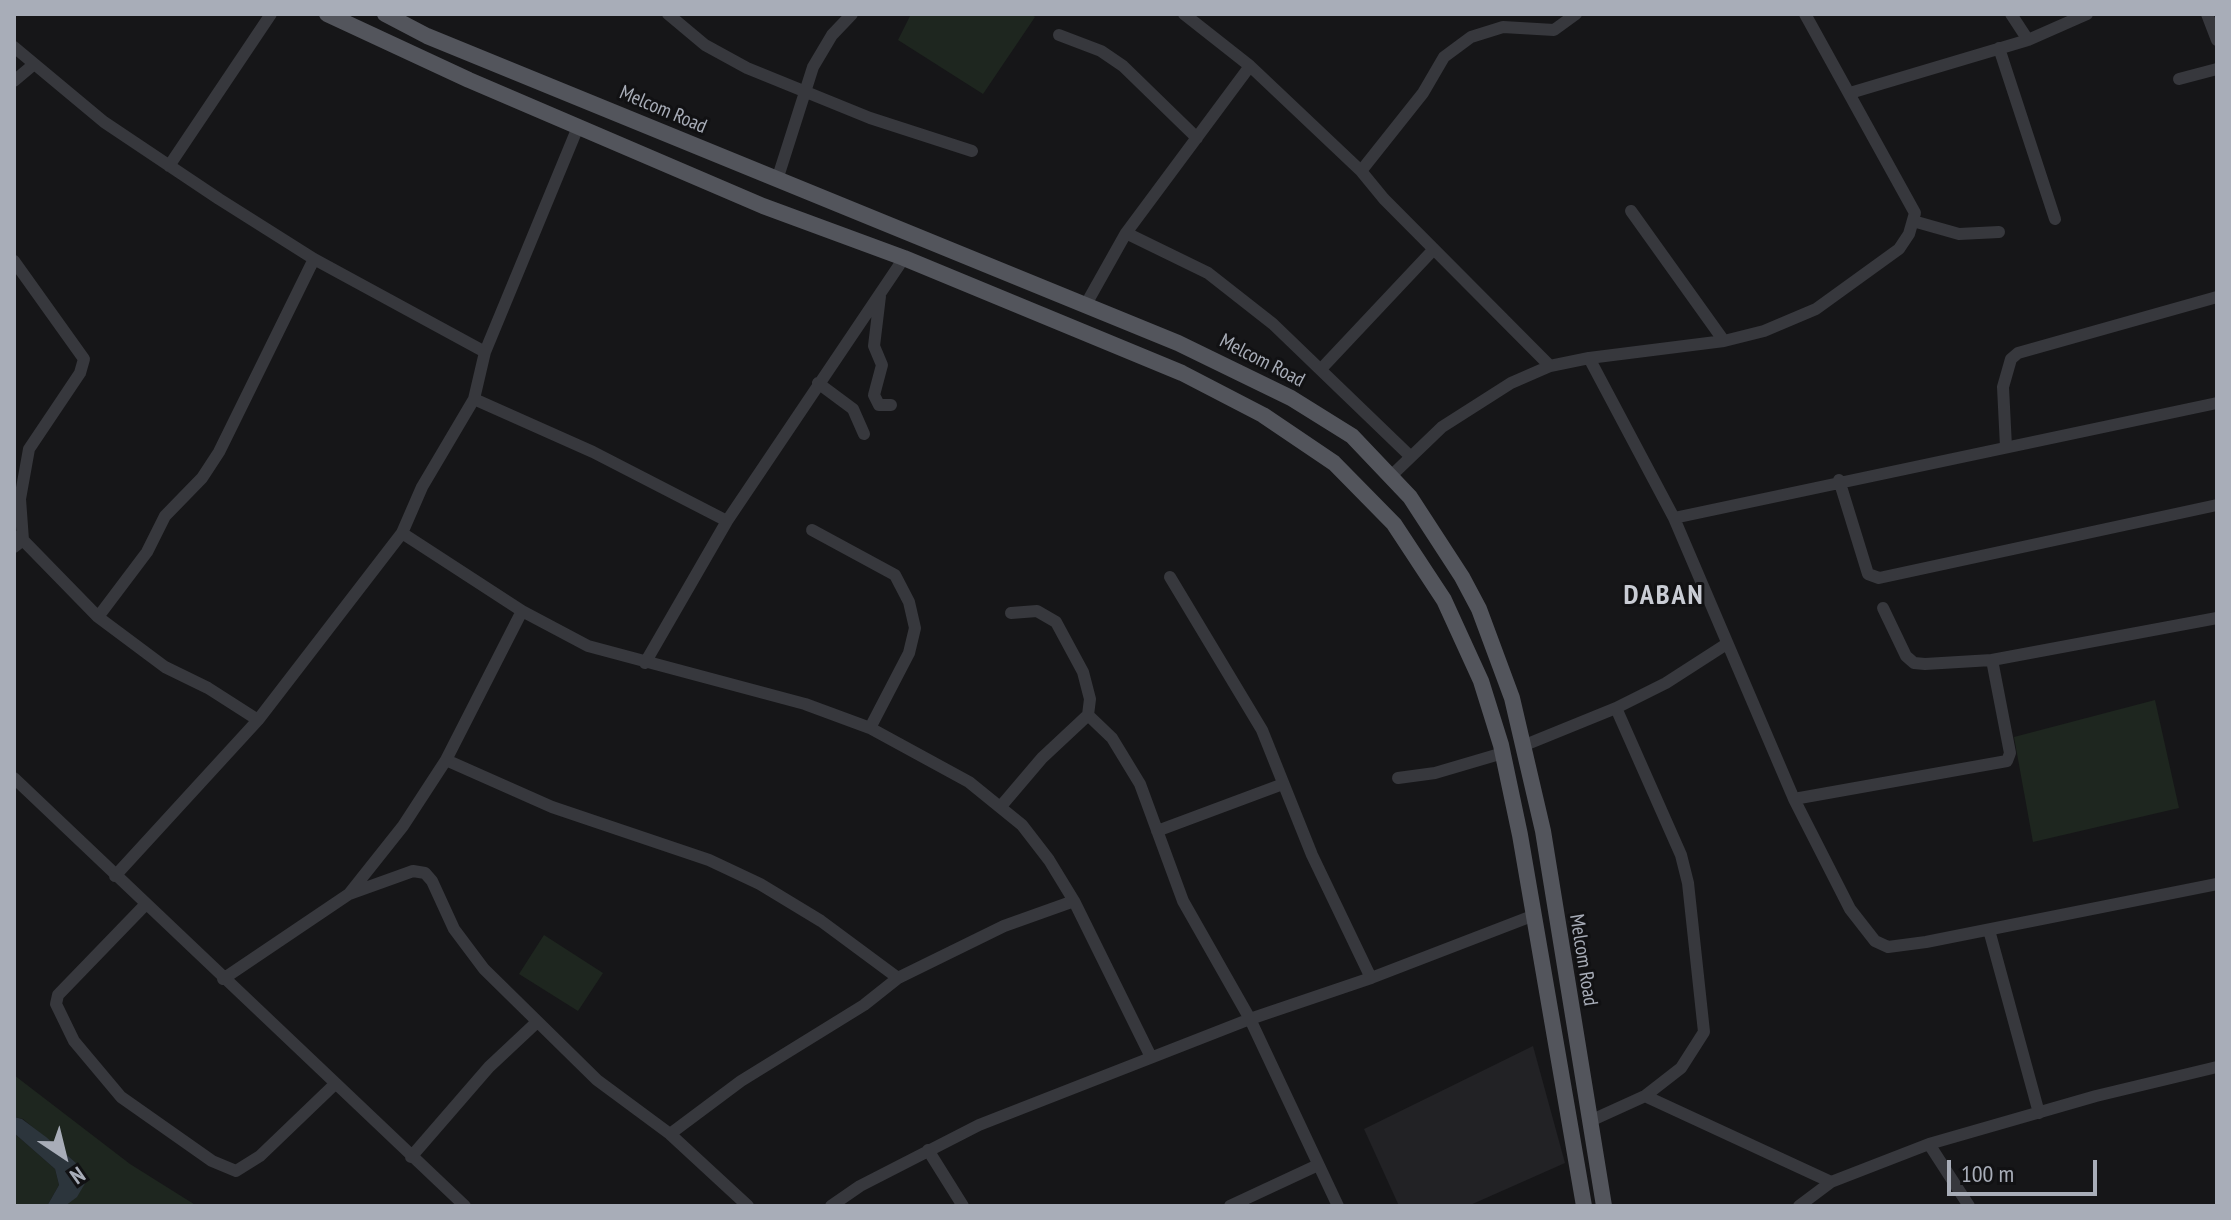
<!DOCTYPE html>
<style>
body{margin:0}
#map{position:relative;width:2231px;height:1220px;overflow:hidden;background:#161618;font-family:"PT Sans Narrow",sans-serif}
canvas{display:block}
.frame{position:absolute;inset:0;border:16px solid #a8adb8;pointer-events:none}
.north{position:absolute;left:24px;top:1116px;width:80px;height:80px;-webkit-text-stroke:6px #111113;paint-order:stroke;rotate:145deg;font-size:22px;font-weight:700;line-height:32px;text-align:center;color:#a8adb8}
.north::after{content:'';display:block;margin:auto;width:28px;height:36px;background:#a8adb8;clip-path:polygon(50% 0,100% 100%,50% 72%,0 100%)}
.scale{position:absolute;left:1947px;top:1160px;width:150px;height:36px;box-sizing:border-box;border:4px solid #a8adb8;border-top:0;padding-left:10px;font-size:24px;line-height:28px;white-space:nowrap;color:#a8adb8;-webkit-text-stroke:6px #111113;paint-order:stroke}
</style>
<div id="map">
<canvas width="2231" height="1220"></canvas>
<div class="frame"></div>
<div class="north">N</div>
<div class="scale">100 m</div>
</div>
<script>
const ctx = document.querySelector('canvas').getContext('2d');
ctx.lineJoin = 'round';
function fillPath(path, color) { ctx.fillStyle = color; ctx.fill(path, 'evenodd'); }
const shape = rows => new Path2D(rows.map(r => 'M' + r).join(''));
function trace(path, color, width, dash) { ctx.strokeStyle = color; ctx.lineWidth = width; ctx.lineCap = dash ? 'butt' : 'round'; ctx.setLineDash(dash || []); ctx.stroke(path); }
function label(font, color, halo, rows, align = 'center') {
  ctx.font = font + ' "PT Sans Narrow",sans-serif'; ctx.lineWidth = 6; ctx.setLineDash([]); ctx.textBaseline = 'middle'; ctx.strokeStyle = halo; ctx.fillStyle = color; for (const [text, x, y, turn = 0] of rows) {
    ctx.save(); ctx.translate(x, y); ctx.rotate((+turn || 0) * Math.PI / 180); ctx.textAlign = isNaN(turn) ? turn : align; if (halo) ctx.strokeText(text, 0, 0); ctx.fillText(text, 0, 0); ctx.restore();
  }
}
const built = shape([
 [1533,1046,1565,1163,1468,1206,1399,1206,1364,1129]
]);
const green = shape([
 [911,14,1031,14,1035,17,983,94,898,40],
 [2155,700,2179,808,2033,842,2014,737],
 [544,935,603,973,578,1011,519,974],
 [14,1075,130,1164,197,1206,65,1206,75,1162,23,1119,14,1117],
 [14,1133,55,1169,59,1185,47,1206,14,1206]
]);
const water = shape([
 [14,1117,22,1119,46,1137,75,1162,87,1180,77,1197,65,1206,47,1206,59,1185,55,1169,14,1133]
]);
const minor = shape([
 [668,14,705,45,747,68,870,118,972,151],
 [1184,14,1250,66,1361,171,1384,199,1550,366],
 [2011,14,2028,40],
 [2207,14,2217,40],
 [1059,35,1101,51,1123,66,1197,138],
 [14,47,104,122,219,199,314,259,485,352],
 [1999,48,2055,219],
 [2179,79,2217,69],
 [14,81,33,65],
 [1850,93,2028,40,2087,14],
 [169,166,271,14],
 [1361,171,1423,93,1444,57,1471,37,1503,27,1554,30,1576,14],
 [777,180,813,67,832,35,852,14],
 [1631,211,1724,341],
 [1913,221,1959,234,1999,232],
 [1126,233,1208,273,1273,324,1410,456],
 [14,261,84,359,80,373,29,449,20,499,23,540,14,547],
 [880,296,874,346,882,365,874,395,879,405,891,405],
 [1085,306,1126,233,1250,66],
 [1589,358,1674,518,1794,799,1850,909,1875,941,1888,947,1926,942,2217,884],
 [1322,368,1434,249],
 [818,383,853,409,864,434],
 [474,399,593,452,727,521],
 [2006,447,2003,387,2011,359,2018,353,2217,297],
 [1391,476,1442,427,1511,383,1550,366,1589,358,1724,341,1764,331,1816,309,1899,249,1909,234,1915,213,1805,14],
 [1839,480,1868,574,1879,578,2217,505],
 [1674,518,2217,403],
 [812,530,895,575,909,602,915,628,909,653,870,728],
 [402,533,522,611,588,646,805,704,870,728,969,782,1022,825,1049,860,1074,901,1151,1057],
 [19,536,98,617,165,667,208,688,258,720],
 [1170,577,1262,730,1312,855,1371,978],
 [1883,608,1906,656,1914,663,1925,664,1992,660,2217,618],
 [98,617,147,552,165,516,202,478,219,452,314,259],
 [645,663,727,521,904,258],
 [1088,715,1112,738,1140,784,1183,901,1250,1019,1338,1206],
 [1525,745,1616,708,1666,683,1725,645],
 [446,760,552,807,709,860,760,884,821,921,898,978],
 [14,778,465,1206],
 [1398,778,1435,773,1503,753],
 [1794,799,2007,761,2010,753,1992,660],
 [1002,805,1042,758,1088,715,1090,699,1083,672,1056,622,1037,611,1011,613],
 [1157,831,1283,784],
 [115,876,258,720,402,533,422,487,474,399,485,352,578,127],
 [349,894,403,826,446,760,522,611],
 [145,905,58,995,56,1004,74,1041,121,1097,212,1161,236,1171,260,1156,334,1085],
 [1989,930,2039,1113],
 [223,979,349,894,413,871,425,873,432,881,454,929,484,969,597,1080,670,1134,748,1206],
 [1645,1096,1831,1182],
 [1590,1121,1645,1096,1681,1068,1704,1032,1688,883,1681,855,1616,708],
 [670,1134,741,1081,864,1005,898,978,1004,926,1074,901],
 [1929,1144,1969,1206],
 [928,1150,963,1206],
 [411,1157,489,1067,537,1022],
 [831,1206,860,1186,979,1125,1250,1019,1371,978,1532,916],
 [1230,1206,1318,1165],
 [1799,1206,1831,1182,1929,1144,2096,1096,2217,1067]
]);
const major = shape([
 [327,14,469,80,763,206,904,258,1182,373,1263,415,1334,463,1394,524,1444,600,1481,681,1501,745,1520,835,1584,1206],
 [385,14,427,36,1178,343,1291,398,1352,436,1410,497,1462,577,1479,609,1512,698,1543,831,1604,1206]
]);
const streetNames = [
 ["Melcom Road",663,110,23],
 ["Melcom Road",1262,361,27],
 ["Melcom Road",1583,960,81]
];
const districtNames = [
 ["DABAN",1664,596]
];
fillPath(built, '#222225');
fillPath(green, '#1e261f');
fillPath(water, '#2c353c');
trace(minor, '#37383d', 12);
trace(major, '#53555c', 16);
label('20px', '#a8adb8', '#111113', streetNames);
ctx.letterSpacing = '2px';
label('bold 28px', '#c9ccd4', '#111113', districtNames);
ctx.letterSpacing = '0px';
</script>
